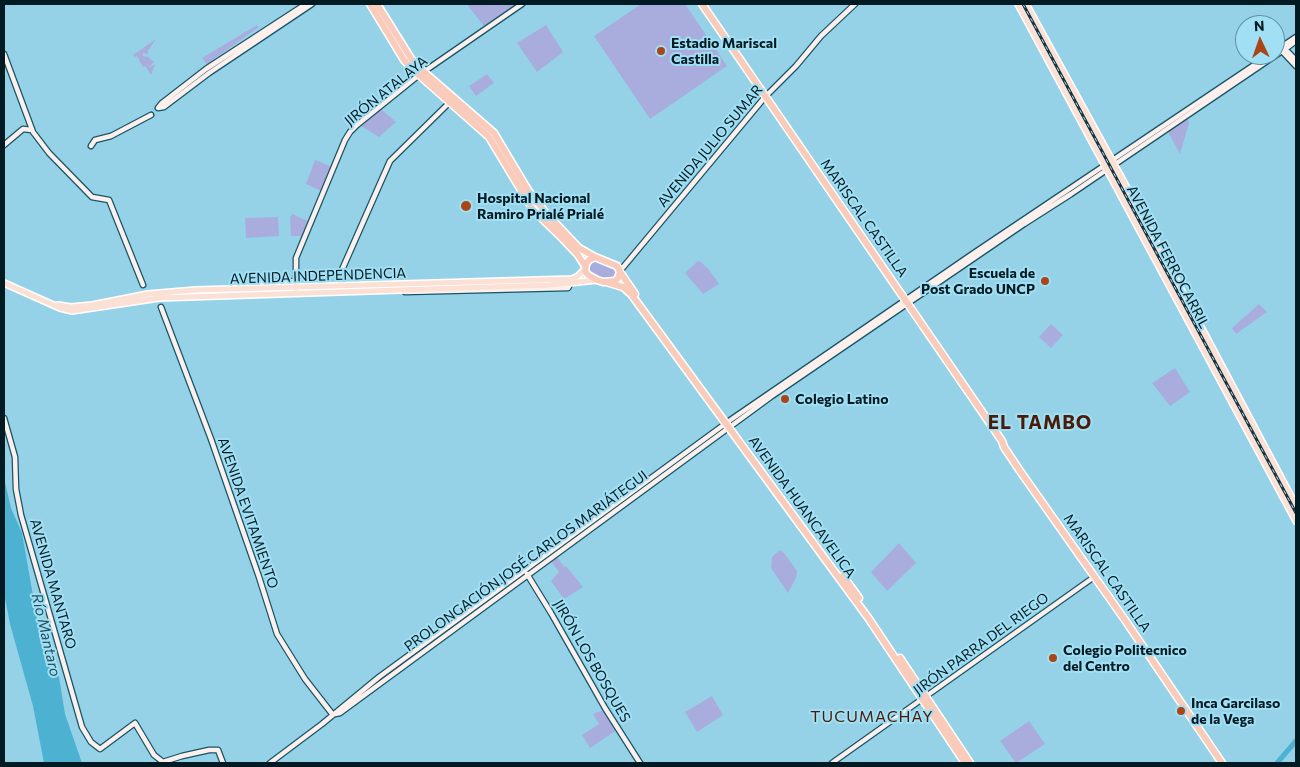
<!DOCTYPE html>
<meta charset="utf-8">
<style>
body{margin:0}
#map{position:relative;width:1300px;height:767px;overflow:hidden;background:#95d2e7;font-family:Commissioner,sans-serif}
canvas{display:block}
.frame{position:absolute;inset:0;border:5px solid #021a21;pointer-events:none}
.north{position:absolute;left:1235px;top:15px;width:50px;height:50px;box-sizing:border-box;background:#a1dff4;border:1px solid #6190a0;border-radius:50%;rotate:357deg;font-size:14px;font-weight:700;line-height:20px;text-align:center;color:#021a21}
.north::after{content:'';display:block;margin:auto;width:18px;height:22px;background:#aa4518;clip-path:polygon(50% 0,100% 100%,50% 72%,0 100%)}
</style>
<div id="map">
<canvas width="1300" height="767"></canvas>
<div class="frame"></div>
<div class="north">N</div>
</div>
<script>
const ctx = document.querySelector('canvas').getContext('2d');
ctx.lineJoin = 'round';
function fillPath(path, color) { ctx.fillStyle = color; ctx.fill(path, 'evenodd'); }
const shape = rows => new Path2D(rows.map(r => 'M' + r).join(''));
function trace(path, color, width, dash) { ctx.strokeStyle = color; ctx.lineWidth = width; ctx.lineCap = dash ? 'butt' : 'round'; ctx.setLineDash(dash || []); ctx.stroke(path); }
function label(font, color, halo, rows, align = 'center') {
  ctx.font = font + ' Commissioner,sans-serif'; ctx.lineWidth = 4; ctx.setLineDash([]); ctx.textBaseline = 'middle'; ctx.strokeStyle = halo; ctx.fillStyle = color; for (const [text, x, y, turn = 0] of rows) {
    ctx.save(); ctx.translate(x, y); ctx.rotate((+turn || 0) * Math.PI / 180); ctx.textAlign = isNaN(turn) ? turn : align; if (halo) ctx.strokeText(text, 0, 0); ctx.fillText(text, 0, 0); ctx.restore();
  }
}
const green = shape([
 [471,4,517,4,484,26,468,6],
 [641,4,685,4,727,66,650,119,594,36],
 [257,25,259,27,214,59,214,63,209,67,202,58],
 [546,25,563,52,537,72,517,43],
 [156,39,148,51,148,54,143,53,143,56,148,57,154,62,148,68,155,64,151,75,145,66,143,67,137,56,135,57,133,55],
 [487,74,494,83,476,96,469,86],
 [381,109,396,122,379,137,361,126],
 [1185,119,1188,119,1189,123,1180,154,1168,132],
 [315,160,332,167,321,191,306,184],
 [292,214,308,221,302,236,291,236,290,218],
 [278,217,279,236,246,238,245,218],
 [596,259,613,267,618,271,616,277,601,279,588,272,587,266,589,262],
 [698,261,701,262,710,271,719,284,703,294,685,273],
 [1259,304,1267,312,1236,334,1232,328],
 [1051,324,1063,335,1051,348,1039,337],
 [1175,368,1190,392,1170,406,1152,383],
 [899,543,916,563,887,591,871,572],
 [780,550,784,553,797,571,796,578,788,593,771,568,772,557],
 [557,557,564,567,566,566,583,587,564,599,551,581,559,572,551,561],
 [712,696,723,715,697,732,685,712],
 [604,710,617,730,590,748,582,735,599,724,593,714],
 [1029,721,1045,744,1016,763,1000,741]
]);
const water = shape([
 [4,478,11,508,22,533,37,618,58,671,65,714,82,763,44,763,33,706,10,624,4,593]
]);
const river = shape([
 [1277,763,1296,741]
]);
const secondary = shape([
 [306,4,206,69,162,103,158,108,164,107,209,73,312,4],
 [1283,47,1296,60],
 [1288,47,1296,41],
 [1280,49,1296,66],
 [1275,51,1296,37],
 [4,54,33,132,49,153,92,197,109,200,143,285],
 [4,145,23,129,32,130],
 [91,146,95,140,111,136,151,115],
 [620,271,765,97,796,66,821,36,855,4],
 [256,283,295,281],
 [341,286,341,272,390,161,450,102],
 [405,292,568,288,571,283],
 [296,293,296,258,345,140,350,132,357,125,419,75,522,4],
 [161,307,211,439,259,577,277,634,305,679,333,715],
 [4,418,15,457,16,489,21,515,82,727,91,742,100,749,135,723,154,755,163,762,182,756,209,750,218,750,223,763],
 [527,574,551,613,605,708,640,763],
 [335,714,340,713,772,396,1024,224,1071,194,1285,49],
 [270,763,322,724,379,677,729,421,974,253,1269,55],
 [832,763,1094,577]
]);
const primary = shape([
 [1018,4,1296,521],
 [1026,4,1132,197,1296,506],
 [4,283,60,308,72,311,159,298,550,285,597,280],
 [58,305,71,307,92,305,148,294,195,290,572,279,578,276,585,269]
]);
const highway = shape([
 [370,4,404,60,411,68,489,137,533,210,558,234,578,255,585,266],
 [377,4,410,57,417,66,494,133,528,190,545,212,579,248,595,257,617,266,620,272,618,278,615,281,603,282,597,280,588,275,585,271,586,264,589,260,595,257],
 [702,4,956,374,1002,441,1004,447,1020,471,1125,620,1222,763],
 [620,272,635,294],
 [606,282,623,287,631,294,869,619,965,763],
 [843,576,859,598],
 [900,658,970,763]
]);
const rail = shape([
 [1023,4,1296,513]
]);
const markers = [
 [661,51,5,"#aa4518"],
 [466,206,6,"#aa4518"],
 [1045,281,5,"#aa4518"],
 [785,399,5,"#aa4518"],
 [1053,658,5,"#aa4518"],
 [1181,711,5,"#aa4518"]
];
const poiNames = [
 ["Estadio Mariscal",671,43],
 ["Castilla",671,59],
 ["Hospital Nacional",477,198],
 ["Ramiro Prialé Prialé",477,214],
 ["Escuela de",1035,273,"right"],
 ["Post Grado UNCP",1035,289,"right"],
 ["Colegio Latino",795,399],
 ["Colegio Politecnico",1063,650],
 ["del Centro",1063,666],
 ["Inca Garcilaso",1191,703],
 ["de la Vega",1191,719]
];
const streetNames = [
 ["JIRÓN ATALAYA",386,91,-39],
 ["AVENIDA JULIO SUMAR",710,146,-50],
 ["MARISCAL CASTILLA",864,218,55],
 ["AVENIDA FERROCARRIL",1168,257,62],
 ["AVENIDA INDEPENDENCIA",318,276,-2],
 ["AVENIDA HUANCAVELICA",802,507,54],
 ["AVENIDA EVITAMIENTO",248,513,71],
 ["PROLONGACIÓN JOSÉ CARLOS MARIÁTEGUI",526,561,-36],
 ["MARISCAL CASTILLA",1107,573,55],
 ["AVENIDA MANTARO",53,584,74],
 ["JIRÓN PARRA DEL RIEGO",981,644,-36],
 ["JIRÓN LOS BOSQUES",592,661,60]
];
const waterNames = [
 ["Río Mantaro",46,635,77]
];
const quarterNames = [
 ["TUCUMACHAY",872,717]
];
const districtNames = [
 ["EL TAMBO",1040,423]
];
fillPath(green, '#a9adde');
fillPath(water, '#4db2d1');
trace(river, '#4db2d1', 5);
trace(secondary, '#165668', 7);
trace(primary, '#fff', 8);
trace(highway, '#fff', 9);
trace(secondary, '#fdefeb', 4.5);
trace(primary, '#fbe0d6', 5);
trace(highway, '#f8cbbb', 6);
trace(rail, '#18353e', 3);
trace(rail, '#a1dff4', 1, [4]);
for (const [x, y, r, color] of markers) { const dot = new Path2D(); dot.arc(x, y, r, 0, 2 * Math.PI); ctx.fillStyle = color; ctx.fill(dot); trace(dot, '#a1dff4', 2); }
label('bold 14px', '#021a21', '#a1dff4', poiNames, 'left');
label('14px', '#021a21', '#a1dff4', streetNames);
label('italic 15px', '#234f5c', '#a1dff4', waterNames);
ctx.letterSpacing = '1px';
label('16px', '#4c1b07', '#a1dff4', quarterNames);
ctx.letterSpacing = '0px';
ctx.letterSpacing = '1px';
label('bold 19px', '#4c1b07', '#a1dff4', districtNames);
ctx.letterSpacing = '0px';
</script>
